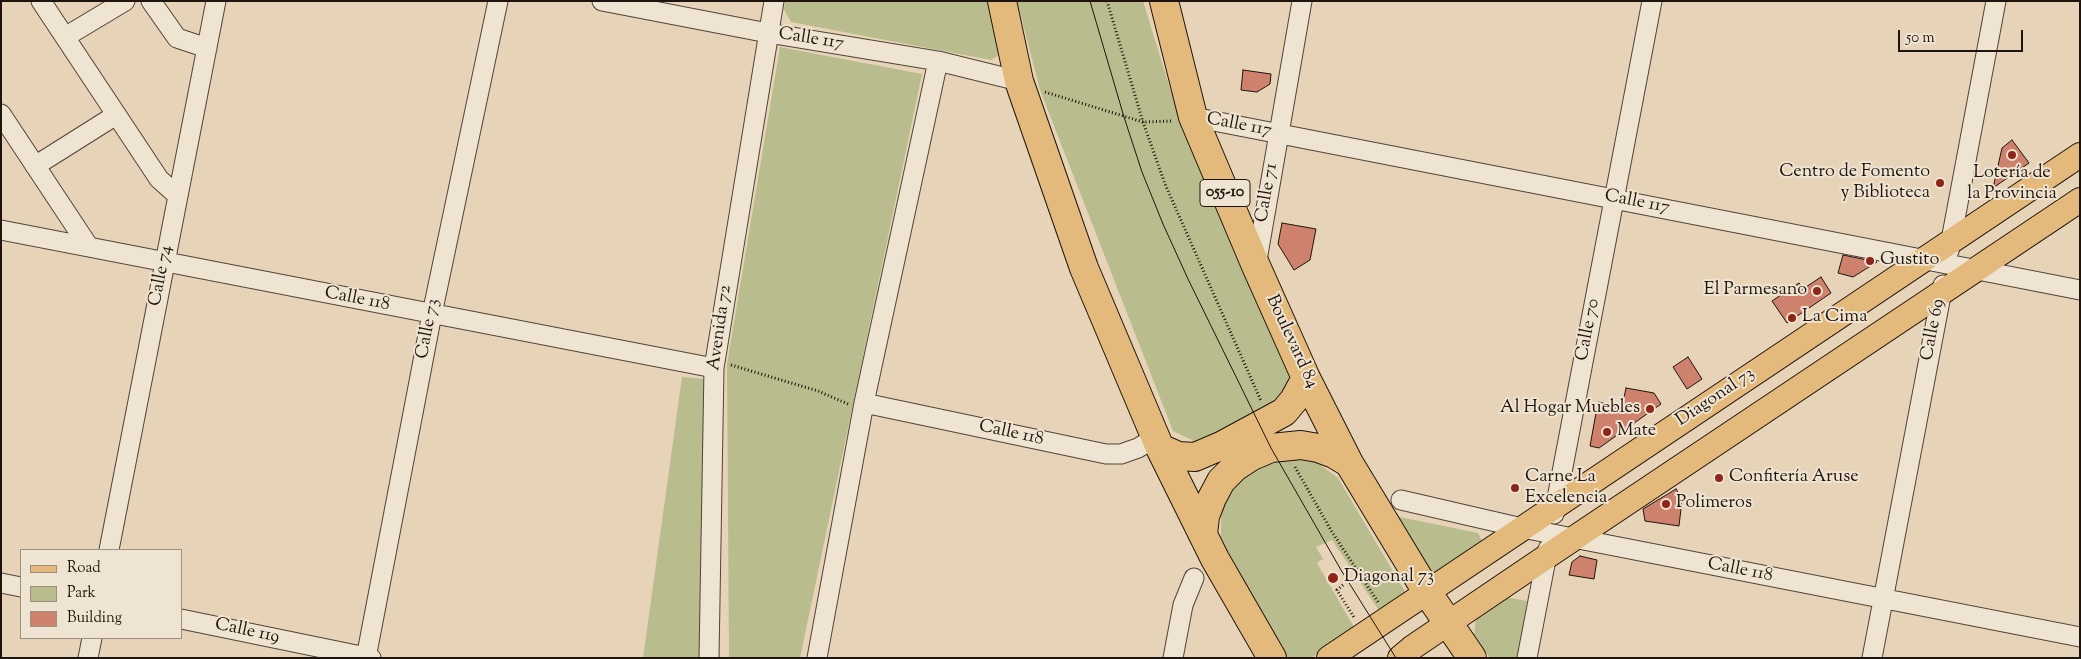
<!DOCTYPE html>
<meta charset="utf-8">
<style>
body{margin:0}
#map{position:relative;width:2081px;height:659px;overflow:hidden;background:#e7d4b8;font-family:"Sorts Mill Goudy",serif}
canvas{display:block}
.frame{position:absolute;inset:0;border:2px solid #1f140d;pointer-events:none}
.legend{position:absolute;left:20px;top:549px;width:162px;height:90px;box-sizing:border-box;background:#efe3d1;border:1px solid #9c9083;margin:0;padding:6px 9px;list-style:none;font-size:15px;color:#1f140d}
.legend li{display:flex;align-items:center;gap:10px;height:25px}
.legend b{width:25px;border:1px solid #9c9083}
.scale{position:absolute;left:1898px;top:30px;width:125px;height:22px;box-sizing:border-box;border:2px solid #1f140d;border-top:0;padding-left:6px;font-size:15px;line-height:18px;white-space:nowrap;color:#1f140d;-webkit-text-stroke:4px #efe3d1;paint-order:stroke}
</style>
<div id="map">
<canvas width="2081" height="659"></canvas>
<div class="frame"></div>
<ul class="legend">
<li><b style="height:6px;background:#e4ba7c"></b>Road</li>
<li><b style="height:14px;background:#b9bc8c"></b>Park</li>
<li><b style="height:14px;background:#ce816d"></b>Building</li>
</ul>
<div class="scale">50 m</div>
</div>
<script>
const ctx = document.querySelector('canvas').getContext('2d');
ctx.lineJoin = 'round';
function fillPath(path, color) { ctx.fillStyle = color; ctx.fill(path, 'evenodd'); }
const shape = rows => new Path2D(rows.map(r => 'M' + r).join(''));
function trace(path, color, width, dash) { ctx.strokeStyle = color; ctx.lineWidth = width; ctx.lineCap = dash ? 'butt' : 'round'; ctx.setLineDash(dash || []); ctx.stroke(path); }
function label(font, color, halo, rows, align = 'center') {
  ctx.font = font + ' "Sorts Mill Goudy",serif'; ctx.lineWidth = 4; ctx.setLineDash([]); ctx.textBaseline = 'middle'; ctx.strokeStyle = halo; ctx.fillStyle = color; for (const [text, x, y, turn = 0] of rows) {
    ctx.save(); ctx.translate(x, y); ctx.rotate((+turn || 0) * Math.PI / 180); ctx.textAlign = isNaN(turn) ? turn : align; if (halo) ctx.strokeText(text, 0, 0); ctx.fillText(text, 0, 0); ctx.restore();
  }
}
const green = shape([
 [785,1,992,1,1003,52,991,60,791,22,784,10],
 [1017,1,1143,1,1180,121,1294,377,1285,399,1196,442,1173,431,1040,90],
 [780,47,922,74,800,658,729,658,727,364],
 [682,377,705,379,704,658,643,658],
 [1292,455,1315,461,1338,478,1407,595,1380,612,1332,540,1316,547,1323,559,1317,563,1355,629,1311,658,1284,658,1221,538,1221,507,1242,474,1267,460],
 [1387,503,1400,517,1478,533,1482,541,1448,573,1430,572],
 [1505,597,1527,601,1518,658,1490,658,1474,635,1476,618]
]);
const building = shape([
 [1243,70,1271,74,1270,84,1257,92,1241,90,1243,70],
 [2012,140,2029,163,1993,188,2002,148,2012,140],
 [1282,223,1316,229,1310,260,1294,270,1278,244,1282,223],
 [1843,255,1877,262,1853,277,1838,273,1843,255],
 [1821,277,1831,293,1787,323,1772,301,1799,283,1803,289,1821,277],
 [1688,357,1702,379,1687,389,1673,367,1688,357],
 [1626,388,1654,393,1661,404,1599,448,1590,446,1598,402,1622,407,1626,388],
 [1676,489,1682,500,1679,526,1645,521,1643,509,1676,489],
 [1580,556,1597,560,1594,579,1569,575,1572,562,1580,556]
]);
const path = shape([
 [1107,1,1143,122,1165,184,1261,401],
 [1045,92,1143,122,1172,121],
 [731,365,818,391,848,404],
 [1295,467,1332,532,1378,602],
 [1343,585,1337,590,1355,619]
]);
const minor = shape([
 [41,1,159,179,178,196],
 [151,1,177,38,207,48],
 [602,1,768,33,938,61,1019,81],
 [65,37,125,1],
 [1,114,89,247],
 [1193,117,2080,290],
 [35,166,116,115],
 [1,230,714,368],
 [1949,251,1996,1],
 [1256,266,1302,1],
 [864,403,1106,454,1121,454,1138,448,1156,437],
 [1401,500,1522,528,2080,637],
 [1554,514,1652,1],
 [109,550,216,1],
 [1,583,21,587],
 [181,619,371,658],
 [88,658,92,638],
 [366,658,432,314,498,1],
 [709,658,714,368,774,1],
 [817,658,864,403,938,61],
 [1173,658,1183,605,1194,578],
 [1527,658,1548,549],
 [1872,658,1943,285]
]);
const major = shape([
 [1329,658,2080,155],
 [1400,658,1413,647,1546,557,2080,200]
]);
const highway = shape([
 [1002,1,1019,81,1084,268,1160,448,1215,559,1272,658],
 [1164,1,1193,117,1256,266,1306,378,1349,463,1427,592,1472,658],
 [1160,448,1178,456,1195,457,1223,445,1284,412,1294,400,1306,378],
 [1203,535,1205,516,1212,498,1221,481,1235,467,1252,456,1271,448,1301,445,1318,448,1334,454,1349,463]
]);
const tram = shape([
 [1090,1,1124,117,1142,172,1163,224,1188,279,1271,448,1341,570,1396,658]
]);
const markers = [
 [2012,155,5,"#8f2418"],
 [1940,183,5,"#8f2418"],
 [1870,261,5,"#8f2418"],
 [1817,291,5,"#8f2418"],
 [1792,318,5,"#8f2418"],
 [1650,409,5,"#8f2418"],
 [1607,432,5,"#8f2418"],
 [1719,478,5,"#8f2418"],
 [1515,488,5,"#8f2418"],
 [1666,504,5,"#8f2418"],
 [1333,578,6,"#8f2418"]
];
const shields = [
 [1225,193,50]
];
const shieldNames = [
 ["055-10",1225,193]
];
const streetNames = [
 ["Calle 117",811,40,9],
 ["Calle 117",1239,126,11],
 ["Calle 71",1268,193,-80],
 ["Calle 117",1637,203,11],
 ["Calle 74",162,276,-79],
 ["Calle 118",357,300,11],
 ["Avenida 72",721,328,-82],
 ["Calle 73",429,329,-79],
 ["Calle 70",1589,330,-79],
 ["Calle 69",1934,330,-79],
 ["Boulevard 84",1291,342,65],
 ["Diagonal 73",1716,398,-34],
 ["Calle 118",1011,434,12],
 ["Calle 118",1740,571,11],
 ["Calle 119",247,632,12]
];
const poiNames = [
 ["Centro de Fomento",1930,173,"right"],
 ["y Biblioteca",1930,194,"right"],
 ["Lotería de",2012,174,"center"],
 ["la Provincia",2012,195,"center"],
 ["Gustito",1880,261],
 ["El Parmesano",1807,291,"right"],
 ["La Cima",1802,318],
 ["Al Hogar Muebles",1640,409,"right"],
 ["Mate",1617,432],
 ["Carne La",1525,478],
 ["Excelencia",1525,499],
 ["Confitería Aruse",1729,478],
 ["Polimeros",1676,504],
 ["Diagonal 73",1344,578]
];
fillPath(green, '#b9bc8c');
fillPath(building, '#ce816d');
trace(building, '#1f140d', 1);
trace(minor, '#514438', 21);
trace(major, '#1f140d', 26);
trace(highway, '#1f140d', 30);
trace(path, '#1f140d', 3, [1, 2.5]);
trace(minor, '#efe3d1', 19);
trace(major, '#e4ba7c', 24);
trace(highway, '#e4ba7c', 28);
trace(tram, '#1f140d', 1);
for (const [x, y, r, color] of markers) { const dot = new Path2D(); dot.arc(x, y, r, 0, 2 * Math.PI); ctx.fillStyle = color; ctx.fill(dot); trace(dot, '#efe3d1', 2); }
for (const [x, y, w] of shields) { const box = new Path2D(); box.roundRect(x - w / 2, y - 13.5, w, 27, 4); ctx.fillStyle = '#efe3d1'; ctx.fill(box); trace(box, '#1f140d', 1); }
label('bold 16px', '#1f140d', null, shieldNames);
label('18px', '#1f140d', '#efe3d1', streetNames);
label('18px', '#1f140d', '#efe3d1', poiNames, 'left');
</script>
